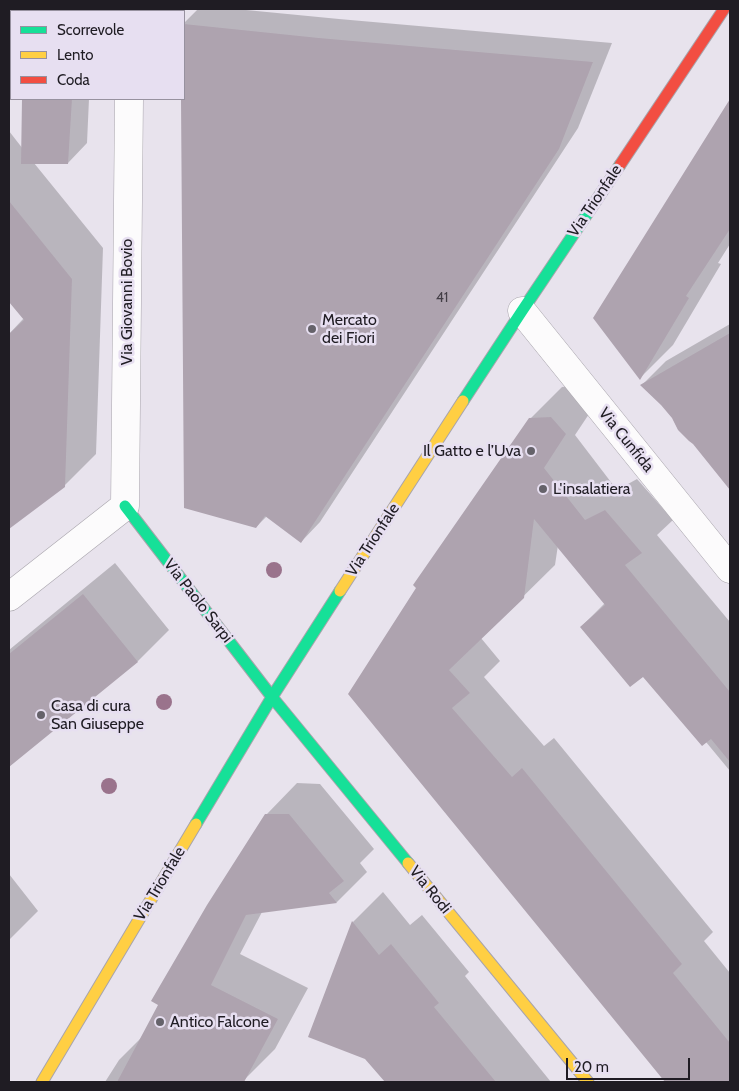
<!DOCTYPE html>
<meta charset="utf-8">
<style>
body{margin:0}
#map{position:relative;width:739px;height:1091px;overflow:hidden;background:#e8e3ed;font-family:Cabin,sans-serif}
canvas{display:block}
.frame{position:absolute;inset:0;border:10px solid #1f1c23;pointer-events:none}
.legend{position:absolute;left:10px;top:10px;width:175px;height:90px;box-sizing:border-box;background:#e7dff1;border:1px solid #97919f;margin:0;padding:6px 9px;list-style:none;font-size:15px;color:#1f1c23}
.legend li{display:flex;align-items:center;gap:10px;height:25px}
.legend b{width:25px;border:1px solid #97919f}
.scale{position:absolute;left:566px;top:1058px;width:124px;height:22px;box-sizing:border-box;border:2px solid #1f1c23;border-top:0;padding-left:6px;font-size:15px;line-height:18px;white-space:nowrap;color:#1f1c23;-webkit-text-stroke:4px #e7dff1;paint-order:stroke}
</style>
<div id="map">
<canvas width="739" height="1091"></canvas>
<div class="frame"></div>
<ul class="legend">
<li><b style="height:6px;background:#16e098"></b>Scorrevole</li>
<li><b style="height:6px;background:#ffcf43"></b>Lento</li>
<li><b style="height:6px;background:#f24e42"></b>Coda</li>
</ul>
<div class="scale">20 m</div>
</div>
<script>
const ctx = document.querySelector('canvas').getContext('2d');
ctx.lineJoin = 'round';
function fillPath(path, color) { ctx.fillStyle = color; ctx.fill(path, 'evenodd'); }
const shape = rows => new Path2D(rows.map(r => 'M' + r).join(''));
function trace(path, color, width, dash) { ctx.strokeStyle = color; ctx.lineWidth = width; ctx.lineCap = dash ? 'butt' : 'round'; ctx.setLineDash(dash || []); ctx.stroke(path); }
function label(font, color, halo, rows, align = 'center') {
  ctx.font = font + ' Cabin,sans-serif'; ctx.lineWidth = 5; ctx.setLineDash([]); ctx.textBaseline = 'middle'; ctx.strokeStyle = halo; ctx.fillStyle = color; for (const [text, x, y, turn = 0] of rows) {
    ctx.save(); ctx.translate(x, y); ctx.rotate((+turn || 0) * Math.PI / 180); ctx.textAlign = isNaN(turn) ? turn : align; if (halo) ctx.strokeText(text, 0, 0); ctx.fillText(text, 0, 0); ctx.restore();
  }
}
const shadow = shape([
 [198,9,236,9,339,19,612,43,578,128,320,522,301,542,267,516,256,527,185,507,183,99,184,99,184,23],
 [23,99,89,99,87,143,68,163,34,163,103,248,96,454,64,486,9,527,9,334,24,318,9,300,9,131,23,149],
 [730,101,730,244,718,263,721,264,673,345,640,378,685,172],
 [730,324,730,488,662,404,642,385,666,361],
 [582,385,597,402,575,435,617,490,637,479,673,520,657,535,730,622,730,771,706,742,643,675,581,627,605,603,558,545,555,565,481,638,500,661,484,677,544,746,554,738,713,932,704,941,730,973,730,1082,667,1082,350,694,530,419,562,387],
 [115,563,169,630,138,661,9,766,9,650],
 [297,783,320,784,374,849,360,863,367,872,337,902,262,912,240,954,308,988,275,1049,244,1080,220,1065,210,1082,105,1082,119,1060,144,1035,266,815],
 [9,874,38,911,9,940],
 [383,892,410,925,422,915,469,972,465,976,551,1082,386,1082,366,1058,353,922]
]);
const building = shape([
 [184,24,319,38,593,62,559,149,301,543,265,516,256,528,184,508,181,99,184,99],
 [22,99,72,99,68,164,21,164],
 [730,99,730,229,686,296,689,298,640,380,593,318],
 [9,201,72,279,65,487,9,529,9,334,24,320,9,302],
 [730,333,730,490,693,444,689,441,678,430,672,418,661,405,640,385],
 [551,417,566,434,544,468,585,520,605,510,642,553,625,565,730,692,730,762,711,739,702,746,643,677,630,687,580,627,605,605,534,519,524,598,449,670,470,693,452,708,512,777,522,768,682,964,673,973,730,1043,730,1082,665,1082,348,694,416,588,413,585,529,418],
 [83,594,138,662,9,767,9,654],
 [265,814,289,814,344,881,329,893,337,903,246,915,211,985,278,1019,244,1082,117,1082,158,1005,151,1001,207,905],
 [352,921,379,955,391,944,439,1003,434,1007,496,1082,385,1082,365,1059,308,1037]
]);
const street = shape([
 [129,11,129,9],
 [522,311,730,569],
 [9,597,125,506,129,99]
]);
const fast = shape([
 [463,401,522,311,620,165],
 [125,506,272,697,408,863],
 [196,824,272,697,340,591]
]);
const slow = shape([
 [340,591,463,401],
 [408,863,588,1082],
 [42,1082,196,824]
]);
const jam = shape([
 [620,165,724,9]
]);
const trees = [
 [274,570],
 [164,702],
 [109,786]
];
const markers = [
 [312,329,5,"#65626a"],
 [531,451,5,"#65626a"],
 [543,489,5,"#65626a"],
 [41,715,5,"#65626a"],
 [160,1022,5,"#65626a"]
];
const numberNames = [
 ["41",442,298]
];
const streetNames = [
 ["Via Trionfale",595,201,-56],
 ["Via Giovanni Bovio",127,302,-90],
 ["Via Cunfida",626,440,51],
 ["Via Trionfale",373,540,-57],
 ["Via Paolo Sarpi",198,601,52],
 ["Via Trionfale",160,884,-59],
 ["Via Rodi",430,890,51]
];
const poiNames = [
 ["Mercato",322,320],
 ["dei Fiori",322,338],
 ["Il Gatto e l’Uva",521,451,"right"],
 ["L'insalatiera",553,489],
 ["Casa di cura",51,706],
 ["San Giuseppe",51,724],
 ["Antico Falcone",170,1022]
];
fillPath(shadow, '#0003');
fillPath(building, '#aea3af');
trace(street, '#a8a4ac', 29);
trace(fast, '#a8a4ac', 13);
trace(slow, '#a8a4ac', 13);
trace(jam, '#a8a4ac', 13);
trace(street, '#fcfbfc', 28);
trace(fast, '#16e098', 11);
trace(slow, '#ffcf43', 11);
trace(jam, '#f24e42', 11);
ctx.fillStyle = '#9a738c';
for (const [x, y] of trees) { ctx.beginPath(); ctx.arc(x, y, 8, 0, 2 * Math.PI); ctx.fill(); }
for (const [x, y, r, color] of markers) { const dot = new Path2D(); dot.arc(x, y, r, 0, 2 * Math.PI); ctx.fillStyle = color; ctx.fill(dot); trace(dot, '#e7dff1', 2); }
label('14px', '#433e46', null, numberNames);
label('16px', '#1f1c23', '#e7dff1', streetNames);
label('16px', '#1f1c23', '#e7dff1', poiNames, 'left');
</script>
